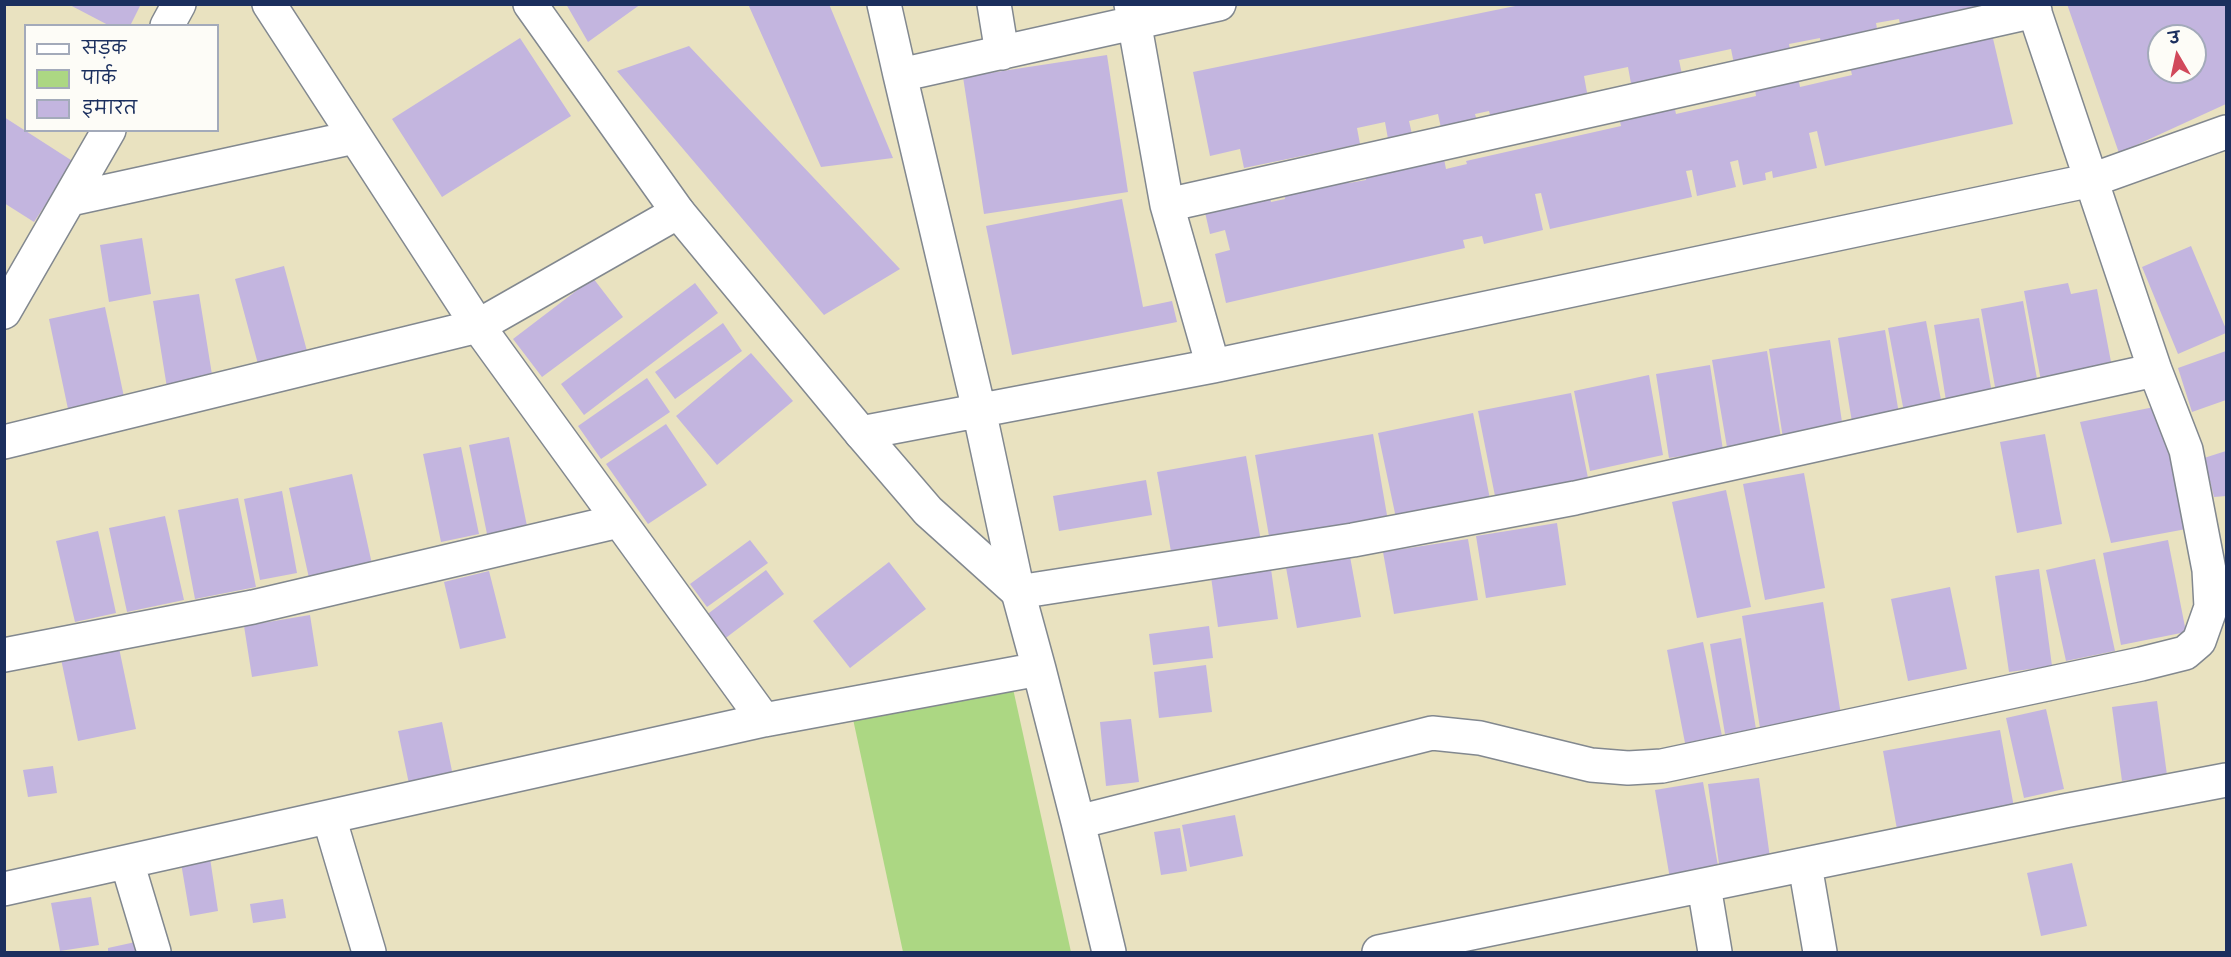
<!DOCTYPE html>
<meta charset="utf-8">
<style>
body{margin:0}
#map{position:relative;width:2231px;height:957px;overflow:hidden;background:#e9e2c0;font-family:Sriracha,"Playpen Sans Deva",sans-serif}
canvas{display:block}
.frame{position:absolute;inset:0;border:6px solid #1b2f5e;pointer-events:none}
.legend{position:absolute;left:24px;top:24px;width:195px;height:108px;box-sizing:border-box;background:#fdfcf7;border:2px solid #a3aaba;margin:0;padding:8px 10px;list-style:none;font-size:18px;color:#1b2f5e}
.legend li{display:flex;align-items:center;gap:12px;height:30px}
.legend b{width:30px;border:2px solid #a3aaba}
.north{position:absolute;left:2147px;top:24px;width:60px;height:60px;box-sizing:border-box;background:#fdfcf7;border:2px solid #a3aaba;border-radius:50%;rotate:351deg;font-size:16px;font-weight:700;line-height:24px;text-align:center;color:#1b2f5e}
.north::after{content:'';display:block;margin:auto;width:21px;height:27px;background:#d1495b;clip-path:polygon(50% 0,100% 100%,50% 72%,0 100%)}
</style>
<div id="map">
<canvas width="2231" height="957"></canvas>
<div class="frame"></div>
<ul class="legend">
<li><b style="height:8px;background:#fff"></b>सड़क</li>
<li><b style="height:16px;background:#acd783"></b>पार्क</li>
<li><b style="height:16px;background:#c3b5df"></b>इमारत</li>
</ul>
<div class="north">उ</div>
</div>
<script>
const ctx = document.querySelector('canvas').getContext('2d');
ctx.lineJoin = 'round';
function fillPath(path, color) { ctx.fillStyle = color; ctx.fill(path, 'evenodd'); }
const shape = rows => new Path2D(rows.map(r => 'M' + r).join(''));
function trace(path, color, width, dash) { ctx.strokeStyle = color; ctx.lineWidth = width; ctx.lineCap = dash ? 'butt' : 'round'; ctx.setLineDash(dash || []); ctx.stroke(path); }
const green = shape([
 [1012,684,1071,952,903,952,853,719]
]);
const building = shape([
 [68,4,141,4,130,26,110,26],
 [566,4,641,4,588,42],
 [748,4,829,4,893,158,821,167],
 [1525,4,1979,4,1981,19,1902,35,1899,19,1876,23,1879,39,1822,51,1820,38,1789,44,1791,57,1735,69,1731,49,1679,60,1683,79,1632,89,1628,67,1584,76,1588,98,1491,118,1489,111,1475,114,1477,121,1441,128,1438,114,1409,121,1412,134,1388,139,1385,122,1357,128,1360,144,1244,168,1240,149,1210,156,1193,72],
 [2067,4,2226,4,2226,104,2119,153],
 [2159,36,2195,36,2195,72,2159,72],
 [1991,30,2013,124,1825,166,1817,131,1809,133,1817,168,1773,178,1772,171,1765,173,1766,180,1743,185,1738,160,1730,162,1736,187,1697,196,1692,170,1686,171,1692,197,1550,229,1541,193,1535,194,1543,230,1484,244,1482,236,1463,240,1465,248,1226,303,1215,254,1230,250,1225,230,1210,234,1204,208,1269,193,1271,202,1285,199,1284,194,1348,179,1349,183,1366,180,1365,177,1444,159,1446,169,1467,164,1466,161,1621,126,1618,113,1673,100,1676,114,1756,96,1754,83,1797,73,1800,87,1852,75,1849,62],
 [520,38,571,116,442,197,392,119],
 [689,46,900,269,824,315,617,71],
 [1107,55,1128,192,984,214,963,77],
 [4,117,74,162,34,222,4,203],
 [1122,199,1143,307,1172,301,1177,322,1012,355,986,226],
 [142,238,151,294,109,302,100,245],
 [2191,246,2226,329,2226,333,2178,354,2142,267],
 [284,266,307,351,258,364,235,279],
 [593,278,623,317,542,377,513,339],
 [695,283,718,313,584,415,561,384],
 [2068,283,2071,294,2097,289,2112,367,2041,381,2024,291],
 [199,294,214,387,168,394,153,301],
 [2023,301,2039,390,1997,398,1981,309],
 [105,307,124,397,68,409,49,319],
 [1979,318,1993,399,1947,407,1934,325],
 [1926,321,1942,405,1904,412,1888,328],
 [723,323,742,351,675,399,655,372],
 [1885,330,1899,414,1852,422,1838,338],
 [1830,340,1843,429,1783,438,1769,349],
 [1767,351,1782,444,1728,453,1712,360],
 [2226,351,2226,400,2192,412,2178,368],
 [751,353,793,401,717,465,676,416],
 [1710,365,1723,450,1669,458,1656,374],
 [1649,375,1663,455,1590,471,1574,391],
 [647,378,670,412,601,459,578,426],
 [1571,393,1588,478,1495,496,1478,411],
 [2164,405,2197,527,2111,543,2080,422],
 [1473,413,1490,499,1396,518,1378,433],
 [666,424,707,485,648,524,606,464],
 [1373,434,1388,521,1270,542,1255,455],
 [2045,434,2062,524,2017,533,2000,442],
 [509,437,527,526,487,534,469,445],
 [461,447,479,534,441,542,423,454],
 [2226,451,2226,496,2214,497,2204,458],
 [1246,456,1262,547,1173,563,1157,472],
 [1804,473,1825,588,1765,600,1743,484],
 [352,474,372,564,309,578,289,488],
 [1146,480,1152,515,1059,531,1053,496],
 [1726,490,1751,607,1697,618,1672,502],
 [282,491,297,573,260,580,244,499],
 [238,498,256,587,195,599,178,510],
 [165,516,184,600,127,612,109,528],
 [1557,523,1566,585,1486,598,1476,536],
 [98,531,116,613,75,622,56,541],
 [1468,539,1478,600,1394,614,1383,552],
 [750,540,768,563,707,607,690,584],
 [2168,540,2186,632,2121,645,2103,553],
 [1349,551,1361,617,1297,628,1285,562],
 [2095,559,2115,651,2066,661,2046,570],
 [889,562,926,609,850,668,813,621],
 [1271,569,1278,619,1218,627,1211,577],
 [2039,569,2052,666,2009,672,1995,576],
 [766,570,784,594,719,643,701,619],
 [489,571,506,638,460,649,444,582],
 [1950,587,1967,669,1908,681,1891,599],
 [1823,602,1841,715,1760,728,1742,616],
 [310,615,318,666,252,677,244,626],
 [1209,626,1213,658,1153,665,1149,634],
 [1741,638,1756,729,1725,734,1710,644],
 [1703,642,1722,736,1685,743,1667,650],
 [119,648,136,729,78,741,61,659],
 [1206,665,1212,712,1159,718,1154,672],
 [2157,701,2167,775,2122,781,2112,707],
 [2046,709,2064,789,2024,798,2006,718],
 [1131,719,1139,782,1106,786,1100,722],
 [442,722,453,776,409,784,398,731],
 [2000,730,2015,813,1898,835,1883,751],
 [53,766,57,793,28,797,23,770],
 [1759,778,1771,865,1720,871,1708,784],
 [1703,782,1720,877,1671,885,1655,790],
 [1235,815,1243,856,1190,867,1182,825],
 [1180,828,1187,871,1161,875,1154,832],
 [210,858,218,911,190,916,181,863],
 [2072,863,2087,926,2041,936,2027,873],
 [91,897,99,945,60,951,51,903],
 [283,899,286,918,253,923,250,904],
 [140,941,142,952,108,952,108,948]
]);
const minor = shape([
 [269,4,478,326,764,720],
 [884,4,900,75],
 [994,4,1002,53],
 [1131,4,1167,205,1213,366],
 [167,26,179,4],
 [71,199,355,137],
 [1167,205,2035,11],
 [4,312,109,130],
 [861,433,1213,366,2092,180,2226,132],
 [4,442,478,326,678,212],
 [1018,592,1353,540,1575,498,2155,370],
 [4,655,253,607,619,521],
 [1039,669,1018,592,979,410,900,75,1219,4],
 [329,817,369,952],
 [1078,822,1432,733,1480,738,1591,765,1628,768,1662,766,2141,664,2185,653,2199,641,2211,607,2209,570,2186,450,2155,370,2032,4],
 [127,862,154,952],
 [1805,865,1820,952],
 [1704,886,1715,952],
 [4,889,764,720,1039,669,1078,822,1109,952],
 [1379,952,2064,811,2226,780]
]);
const primary = shape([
 [530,4,678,212,861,433,928,511,1018,592]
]);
fillPath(green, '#acd783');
fillPath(building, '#c3b5df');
trace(minor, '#82888f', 36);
trace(primary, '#82888f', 36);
trace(minor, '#fff', 33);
trace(primary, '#fff', 33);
</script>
